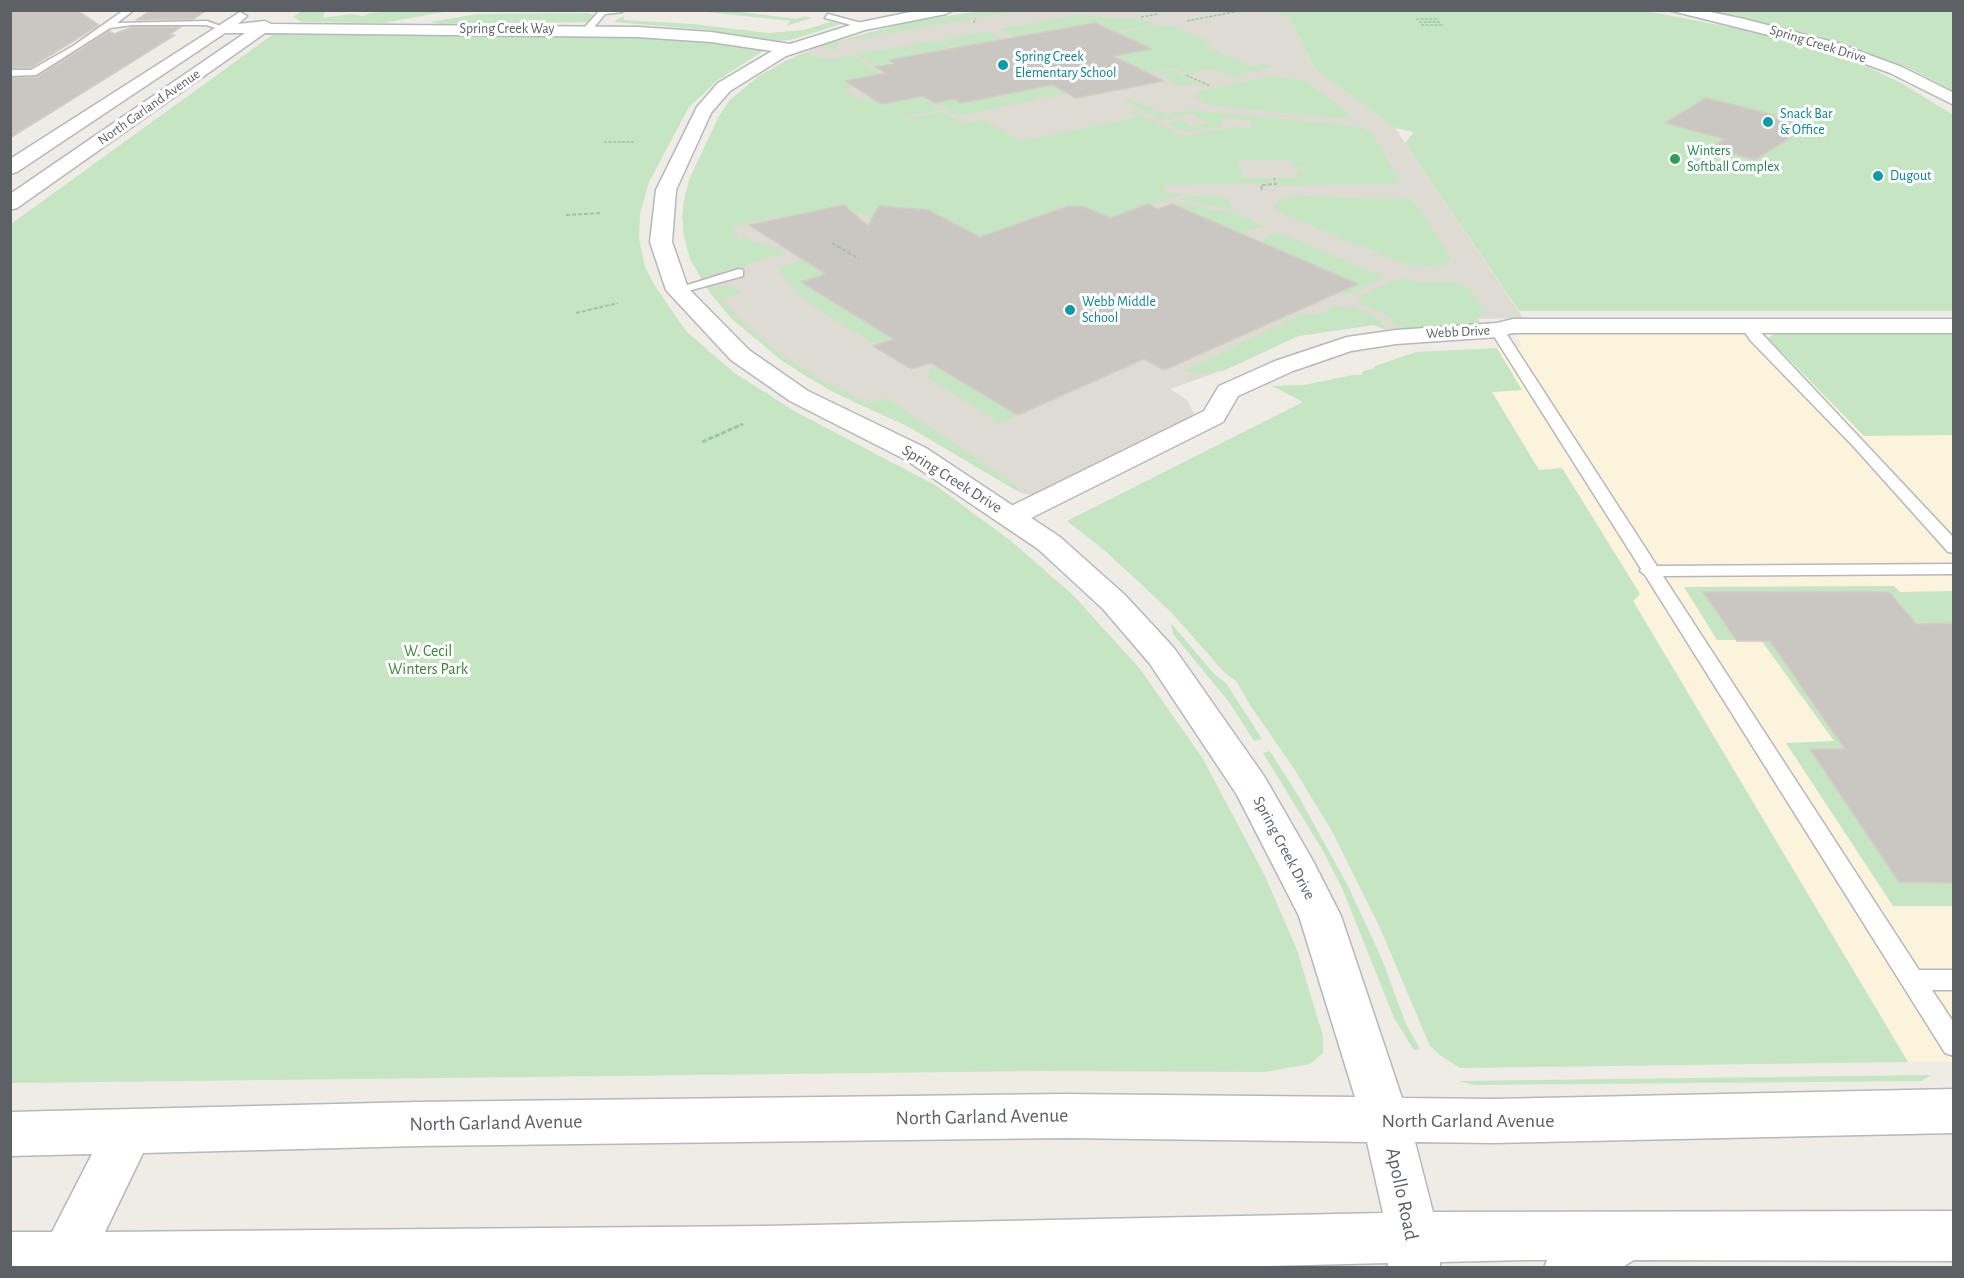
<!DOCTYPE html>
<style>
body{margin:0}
#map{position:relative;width:1964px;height:1278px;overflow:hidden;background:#efece5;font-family:"Alegreya Sans",sans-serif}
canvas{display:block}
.frame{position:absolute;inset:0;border:12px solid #5d6165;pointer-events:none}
</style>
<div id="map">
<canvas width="1964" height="1278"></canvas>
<div class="frame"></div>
</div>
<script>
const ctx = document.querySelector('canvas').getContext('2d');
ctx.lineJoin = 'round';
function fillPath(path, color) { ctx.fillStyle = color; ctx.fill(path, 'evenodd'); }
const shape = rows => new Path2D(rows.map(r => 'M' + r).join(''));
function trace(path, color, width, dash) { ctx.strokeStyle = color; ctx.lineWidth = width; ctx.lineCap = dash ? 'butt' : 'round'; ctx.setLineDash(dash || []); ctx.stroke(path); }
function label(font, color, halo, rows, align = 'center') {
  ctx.font = font + ' "Alegreya Sans",sans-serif'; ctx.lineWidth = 6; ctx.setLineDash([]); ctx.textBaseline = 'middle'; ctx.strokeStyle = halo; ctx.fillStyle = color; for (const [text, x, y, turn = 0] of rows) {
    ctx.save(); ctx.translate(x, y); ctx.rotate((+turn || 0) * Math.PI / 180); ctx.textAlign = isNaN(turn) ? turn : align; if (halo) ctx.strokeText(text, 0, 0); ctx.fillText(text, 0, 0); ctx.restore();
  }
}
const commercial = shape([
 [1736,332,1953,333,1953,1062,1908,1062,1633,600,1640,594,1562,468,1539,470,1492,392,1522,390,1497,348,1523,347,1515,333]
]);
const education = shape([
 [988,10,1271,10,1290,18,1315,69,1395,128,1523,318,1478,319,1481,326,1387,330,1374,325,1298,336,1232,367,1170,389,1187,400,1195,415,1034,495,1021,493,907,426,856,403,802,374,732,319,710,293,690,259,682,218,685,194,718,118,730,100,759,76,785,61,822,45,909,22]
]);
const green = shape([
 [303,10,325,11,323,18,351,14,363,16,370,13,396,11,449,11,383,23,302,22,293,17],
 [988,10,1020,11,975,18,971,15,966,16,973,19,838,42,836,49,832,50,822,46,909,22],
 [698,11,733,11,797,19,805,16,812,18,789,25,787,24,791,21],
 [1271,11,1646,11,1771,35,1870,68,1903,84,1953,115,1953,311,1519,311,1405,143,1414,132,1395,128,1315,69,1290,18],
 [1705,11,1953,11,1953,91,1907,67,1819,36],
 [588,13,597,16,590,22,440,24,430,22,477,14],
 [1078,15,1144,20,1156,25,1116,31,1098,23,1035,34,1022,41,1012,36,1023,34,1011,35,999,29],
 [624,16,623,20,693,24,768,33,804,30,830,22,841,24,794,39,779,41,708,30,614,22],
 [1161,25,1172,26,1212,43,1203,45,1253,67,1268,64,1272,67,1233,77,1212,69,1189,74,1175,68,1141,75,1106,57,1143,50,1111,35],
 [987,31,1010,43,956,48,941,40],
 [275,33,627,34,717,42,763,51,718,80,689,107,649,182,640,214,639,239,645,267,655,286,686,331,733,372,796,412,935,485,1011,541,1073,595,1140,669,1203,759,1265,876,1297,950,1323,1036,1323,1053,1310,1064,1265,1072,1040,1071,11,1083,11,224],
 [937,40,957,51,929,56,909,45],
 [906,46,921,54,890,60,895,64,877,67,856,54],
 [802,54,830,59,851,55,882,74,855,87,844,89,859,100,871,98,881,104,920,97,941,110,902,116,906,119,942,112,962,124,984,119,1020,141,1140,117,1131,112,1134,111,1184,137,1231,127,1250,128,1252,120,1223,117,1220,126,1186,132,1167,123,1179,120,1193,127,1210,123,1192,114,1162,120,1123,100,1129,99,1168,115,1190,110,1355,126,1372,133,1400,181,1390,184,1279,185,1276,178,1299,178,1296,170,1304,170,1304,167,1294,167,1291,160,1237,160,1243,178,1271,178,1273,183,1163,185,1165,194,1185,194,1108,219,1085,207,1069,206,971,241,975,235,958,225,931,234,927,210,879,206,872,219,862,213,855,214,844,205,789,217,789,228,777,217,730,227,740,239,746,237,749,241,789,251,702,279,690,259,683,232,683,206,689,180,718,118,730,100,759,76],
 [1172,70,1200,83,1201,84,1169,86,1175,85,1170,81,1173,80,1158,73],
 [1270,76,1304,80,1352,116,1339,118,1215,106,1196,98,1198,93,1204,90],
 [1061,83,1082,91,1045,98,1040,96,1034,97,1037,100,1014,105,992,92,1030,89],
 [988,92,1011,105,957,116,936,103,954,99,961,103,992,97],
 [1189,196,1223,197,1229,200,1233,210,1179,199],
 [1297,196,1409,199,1415,203,1452,259,1446,265,1427,267,1408,265,1280,213,1274,207,1279,200],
 [1176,203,1239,214,1264,227,1240,234,1172,204],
 [1276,232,1385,277,1347,295,1340,292,1357,283,1259,242],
 [804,260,826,274,802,283,893,339,876,345,815,307,793,288,777,268],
 [1400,278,1422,282,1454,282,1469,288,1486,313,1477,317,1481,326,1398,329,1388,315,1359,303,1362,301,1356,298],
 [730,286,742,293,721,299,741,321,781,355,819,379,869,404,885,397,1017,486,1019,492,907,426,831,391,782,361,732,319,706,287],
 [1337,305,1346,309,1352,306,1378,318,1387,330,1374,325,1298,336,1225,370,1203,373,1183,371,1301,315,1320,314],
 [1774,334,1953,334,1953,435,1864,436,1768,338],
 [1497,348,1522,390,1492,392,1539,470,1562,468,1640,594,1633,601,1908,1062,1460,1068,1441,1056,1430,1046,1380,928,1333,833,1293,767,1250,705,1237,682,1224,672,1171,612,1143,586,1103,549,1067,521,1303,402,1272,386,1304,385,1353,375,1362,375,1363,371,1373,369,1375,366,1416,352],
 [937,365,940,368,1018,415,1000,423,925,376,933,372,929,369],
 [1894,586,1900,592,1953,591,1953,623,1916,624,1889,592,1704,592,1736,640,1717,640,1684,587],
 [1171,623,1214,674,1226,683,1262,739,1254,741,1229,702,1173,634],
 [1761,640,1769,640,1845,749,1810,750,1899,882,1953,883,1953,906,1893,906,1786,743,1834,741],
 [1270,751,1299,797,1348,886,1381,957,1406,1024,1420,1049,1414,1050,1394,1018,1342,888,1322,849,1263,753],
 [1931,1075,1921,1081,1475,1085,1458,1081]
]);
const building = shape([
 [10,10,77,10,99,25,30,68,10,68,10,10],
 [152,10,207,10,194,19,136,20,152,10],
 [1095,23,1152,49,1113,56,1164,81,1076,98,1052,85,961,103,954,99,935,103,923,96,882,104,845,81,886,73,875,67,895,64,889,60,1095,23],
 [132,27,181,27,169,35,175,35,10,138,10,78,37,77,109,31,114,34,132,27],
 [1706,98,1774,115,1771,117,1809,126,1755,160,1711,148,1725,139,1665,123,1706,98],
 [1148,204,1158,209,1172,204,1358,284,1164,370,1144,359,1018,415,931,363,911,369,873,346,894,339,801,282,826,274,749,225,844,205,868,226,879,206,928,210,980,237,1069,206,1084,207,1111,218,1148,204],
 [1703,592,1889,592,1916,624,1953,623,1953,883,1899,882,1810,749,1845,749,1770,641,1737,641,1703,592]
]);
const pathFar2 = shape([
 [1141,17,1158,14],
 [1416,19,1439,19],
 [1187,21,1244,10],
 [1419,22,1441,22],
 [974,23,975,18],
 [1421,25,1444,25],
 [1186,75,1210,86],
 [604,142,634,142]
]);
const pathFar1 = shape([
 [1262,190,1261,185,1276,184,1274,178],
 [566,215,601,213],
 [832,243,859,259],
 [576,313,618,303]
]);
const path = shape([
 [702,442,743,424]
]);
const lane = shape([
 [124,10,134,10,117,23,207,21,226,28,222,30,206,25,132,25,110,28,36,75,10,76,10,70,31,70,73,46,124,10],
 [600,10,622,12,605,14,590,32,584,32,584,28,600,10],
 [828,14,865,24,866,26,862,28,825,18,828,14],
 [739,269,743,270,743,276,677,294,671,290,739,269],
 [1747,322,1752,323,1954,538,1954,553,1948,552,1854,447,1750,340,1741,326,1747,322],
 [1497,326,1504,330,1657,566,1954,564,1954,574,1663,576,1919,970,1954,970,1954,990,1932,990,1954,1023,1954,1056,1945,1053,1645,575,1640,571,1641,569,1490,330,1497,326]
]);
const street = shape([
 [1513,319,1954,319,1954,333,1513,333,1497,337,1396,344,1351,351,1293,371,1238,396,1223,422,1021,523,1011,526,1001,523,996,517,1001,511,1204,411,1219,386,1275,361,1347,337,1396,330,1497,323,1513,319]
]);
const secondary = shape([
 [920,10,953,10,946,14,865,30,786,56,730,91,711,113,676,190,672,242,688,288,749,350,808,391,926,448,1060,537,1125,595,1174,648,1264,776,1313,861,1341,916,1402,1098,1494,1099,1954,1089,1954,1133,1494,1143,1415,1142,1433,1212,1954,1211,1954,1261,1634,1260,1621,1268,1544,1268,1547,1260,1526,1260,1440,1262,1440,1268,1388,1268,1388,1263,1186,1268,10,1268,10,1232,52,1232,92,1154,10,1156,10,1112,418,1102,1065,1094,1355,1097,1299,916,1237,795,1150,664,1103,609,1038,549,906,460,790,401,731,360,666,290,650,242,656,190,697,107,718,83,772,51,711,42,638,37,265,33,17,208,10,210,10,194,245,33,225,33,17,172,10,174,10,159,240,12,247,16,238,24,265,21,271,24,638,27,711,32,790,44,857,23,920,10],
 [1065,1138,1367,1142,1383,1213,765,1226,105,1232,143,1153,418,1146,1065,1138],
 [1668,10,1701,10,1744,19,1837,43,1902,67,1954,93,1954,105,1890,73,1825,49,1668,10]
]);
const markers = [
 [1003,65,6,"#0f9aa8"],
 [1768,122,6,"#0f9aa8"],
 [1675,159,6,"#2e9e5b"],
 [1878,176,6,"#0f9aa8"],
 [1070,310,6,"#0f9aa8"]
];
const farStreetnames = [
 ["Spring Creek Way",507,29],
 ["Spring Creek Drive",1818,44,17],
 ["North Garland Avenue",149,107,-35],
 ["Webb Drive",1458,332,-3]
];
const farCulturenames = [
 ["Spring Creek",1015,57],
 ["Elementary School",1015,73],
 ["Snack Bar",1780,114],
 ["& Office",1780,130],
 ["Dugout",1890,176],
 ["Webb Middle",1082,302],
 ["School",1082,318]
];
const farLeisurenames = [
 ["Winters",1687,151],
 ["Softball Complex",1687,167]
];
const streetNames = [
 ["Spring Creek Drive",952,479,32],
 ["Spring Creek Drive",1284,848,62]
];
const parkNames = [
 ["W. Cecil",428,651],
 ["Winters Park",428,669]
];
const nearStreetnames = [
 ["North Garland Avenue",982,1117,-1],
 ["North Garland Avenue",1468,1121],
 ["North Garland Avenue",496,1123,-1],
 ["Apollo Road",1402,1194,78]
];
fillPath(commercial, '#fcf3dc');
fillPath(education, '#dedbd3');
fillPath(green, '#c5e5c3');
fillPath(building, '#cac7c2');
trace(building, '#d3cdc4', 1.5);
trace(lane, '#b5b8bb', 3);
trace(street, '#b5b8bb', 3);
trace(secondary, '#b4b8bc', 3);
trace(pathFar2, '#9dc6a6', 1.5, [3, 1.5]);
trace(pathFar1, '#9dc6a6', 2, [4, 2]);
trace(path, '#9dc6a6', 3, [5, 2]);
fillPath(lane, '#fff');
fillPath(street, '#fff');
fillPath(secondary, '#fff');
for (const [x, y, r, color] of markers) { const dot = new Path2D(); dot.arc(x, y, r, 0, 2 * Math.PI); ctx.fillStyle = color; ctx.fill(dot); trace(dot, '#fff', 2); }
label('14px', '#5d6165', '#fff', farStreetnames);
label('14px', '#0d838f', '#fff', farCulturenames, 'left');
label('14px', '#27864d', '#fff', farLeisurenames, 'left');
label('16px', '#5d6165', '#fff', streetNames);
label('16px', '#3b863a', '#fff', parkNames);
label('20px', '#5d6165', '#fff', nearStreetnames);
</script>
